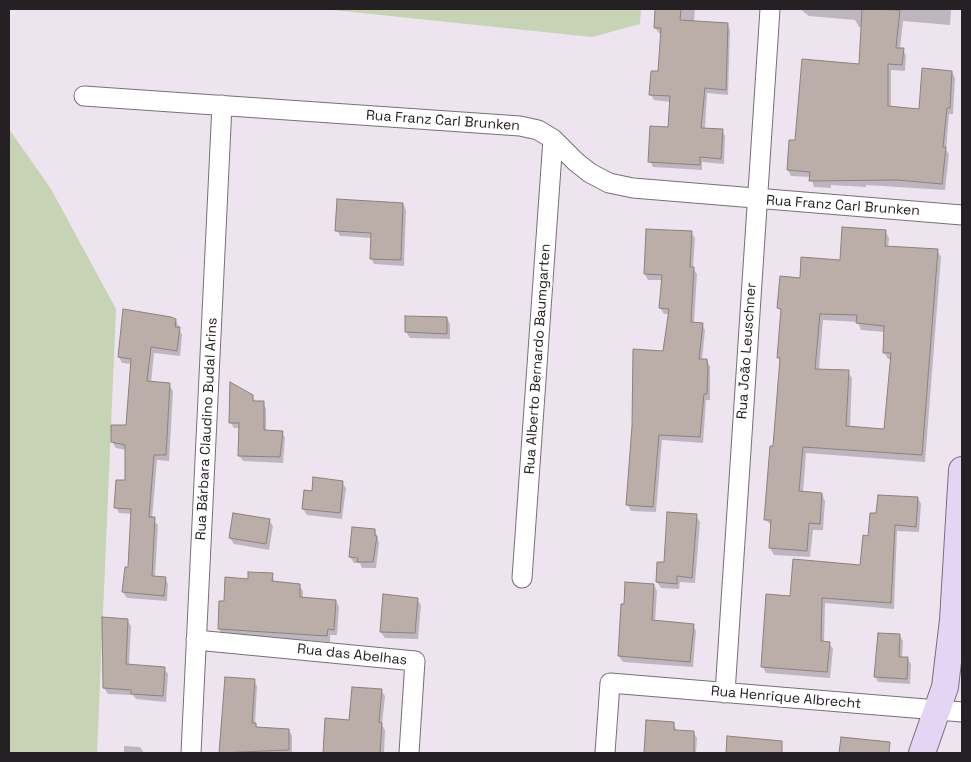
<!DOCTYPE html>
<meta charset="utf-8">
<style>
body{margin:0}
#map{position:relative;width:971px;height:762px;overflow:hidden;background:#ede4ef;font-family:"Space Grotesk",sans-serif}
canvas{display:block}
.frame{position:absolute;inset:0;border:10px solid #242024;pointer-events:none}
</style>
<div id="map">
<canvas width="971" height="762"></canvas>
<div class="frame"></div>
</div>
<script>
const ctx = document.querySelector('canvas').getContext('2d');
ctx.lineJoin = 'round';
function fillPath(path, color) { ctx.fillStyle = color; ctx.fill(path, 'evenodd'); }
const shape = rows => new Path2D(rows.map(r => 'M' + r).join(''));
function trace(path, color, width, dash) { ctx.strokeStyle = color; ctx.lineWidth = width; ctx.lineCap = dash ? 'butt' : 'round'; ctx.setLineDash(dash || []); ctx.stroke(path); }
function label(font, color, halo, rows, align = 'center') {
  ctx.font = font + ' "Space Grotesk",sans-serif'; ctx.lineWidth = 5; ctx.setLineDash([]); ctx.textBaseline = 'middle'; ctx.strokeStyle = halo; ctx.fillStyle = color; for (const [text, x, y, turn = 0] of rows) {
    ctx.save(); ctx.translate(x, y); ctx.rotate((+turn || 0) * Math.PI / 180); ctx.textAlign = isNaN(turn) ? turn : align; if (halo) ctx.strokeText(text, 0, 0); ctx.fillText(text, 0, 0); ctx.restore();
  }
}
const green = shape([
 [323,9,641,9,640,24,592,37],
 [9,129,51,189,116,309,97,753,9,753]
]);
const shadow = shape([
 [656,9,695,9,694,22,727,24,730,30,728,95,707,93,705,128,722,130,725,136,724,164,702,162,702,170,653,167,650,161,669,129,671,102,654,100,651,95,659,72,662,34,659,33,655,28],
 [800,9,951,9,950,25,903,21,900,49,903,49,906,56,905,71,891,70,891,108,921,110,952,72,955,78,953,114,949,114,946,150,949,154,945,190,866,185,866,187,831,185,831,188,814,187,811,177,791,176,788,170,796,141,860,65,862,27,859,27,855,20,809,16],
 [403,204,406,210,404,266,374,264,371,258,372,238,340,236,337,230],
 [647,231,691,232,695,238,693,268,697,274,694,323,702,324,705,330,702,360,706,361,710,366,710,400,706,400,703,443,662,440,656,512,631,511,628,505,664,353,669,314,664,314,660,308,662,280,648,280,645,274],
 [885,231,889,238,888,247,937,250,941,257,925,462,806,453,803,493,822,494,825,501,823,530,813,530,810,557,774,555,770,548,772,526,766,520,775,448,781,362,779,358,782,314,779,308,801,279,841,262],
 [823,320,858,322,861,330,885,332,884,352,888,359,892,359,885,430,850,427,852,378,848,372,819,370],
 [124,310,176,320,182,335,180,356,154,353,151,383,169,385,173,391,169,461,157,460,152,519,158,525,155,577,165,578,168,584,167,601,127,598,123,592,129,568,132,514,119,513,116,507,126,482,126,450,116,448,112,442,127,426,132,364,122,363,119,357],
 [447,318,450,324,450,339,410,338,406,332],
 [252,396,256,403,263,403,266,409,266,431,282,432,285,438,283,463,243,461,239,455,240,428,234,428,230,422],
 [342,482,346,488,342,519,307,515,303,509,313,493],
 [918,498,921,504,919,532,897,531,894,609,825,603,824,642,829,643,833,649,830,678,766,673,763,667,767,595,791,597,861,566,877,515],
 [696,516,700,522,695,583,680,582,679,589,661,588,657,582,665,564],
 [269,520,273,526,269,550,234,544,230,538],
 [375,530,379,543,376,568,362,568,360,563,354,563,350,557],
 [272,574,275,583,299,585,303,591,303,599,336,601,339,607,337,635,330,635,330,642,222,635,219,629,225,602,249,580],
 [654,585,657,591,655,622,693,625,696,631,693,667,623,662,619,656],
 [384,595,417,599,421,605,418,639,385,638,381,632],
 [127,620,131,626,129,665,164,668,168,674,166,702,136,699,133,695,108,694,104,688],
 [899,635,903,641,902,658,908,659,911,664,910,684,878,682,875,676],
 [226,678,254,680,257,686,255,724,258,728,289,730,292,736,292,753,221,753],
 [381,690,385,696,382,725,385,730,384,753,324,753,327,719,350,721],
 [647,722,674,724,677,732,693,732,697,738,696,753,645,753],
 [124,746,140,747,144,753,124,753]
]);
const building = shape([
 [655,9,681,9,680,20,728,23,726,90,705,88,701,128,723,129,721,159,700,157,700,165,648,162,650,126,668,127,670,96,649,95,651,71,658,71,661,28,654,28,655,9],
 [862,9,900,10,896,48,904,48,902,65,888,64,888,106,919,109,922,68,952,71,950,108,947,108,943,147,946,147,942,184,897,180,809,181,810,172,787,170,789,140,795,140,802,59,859,64,862,9],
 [337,199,403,203,401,260,370,259,371,233,335,231,337,199],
 [842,227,886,230,885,246,938,249,922,455,803,447,799,491,822,493,820,524,809,523,807,551,769,548,771,520,764,520,770,446,773,446,780,358,777,358,781,309,777,308,780,276,800,278,801,257,840,260,842,227],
 [820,314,857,315,856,323,884,326,883,353,891,353,884,429,846,426,849,370,815,369,820,314],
 [646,229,692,231,690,267,694,267,691,322,703,323,699,359,707,359,708,369,707,394,704,394,700,437,659,435,653,507,626,505,632,426,633,349,663,351,669,309,659,308,662,275,644,274,646,229],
 [123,309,171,317,176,319,175,327,180,327,177,351,151,347,147,381,170,383,166,455,154,455,149,517,155,517,152,576,166,577,164,596,122,592,125,567,128,567,131,509,114,508,116,480,125,480,125,445,111,442,111,425,126,425,131,359,118,357,123,309],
 [405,316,447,317,447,334,405,332,405,316],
 [230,382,253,395,253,401,264,401,264,430,283,431,280,457,238,456,239,423,229,423,230,382],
 [313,477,343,481,340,513,302,509,304,490,312,491,313,477],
 [878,495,918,497,916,527,895,525,891,603,822,598,821,641,830,642,827,672,761,667,766,594,790,596,793,559,860,565,863,535,868,536,870,513,876,513,878,495],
 [667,512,697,514,692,578,677,576,677,584,656,582,657,562,664,562,667,512],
 [233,513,270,519,266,544,229,538,233,513],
 [352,527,375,529,375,536,377,536,373,562,357,562,358,558,349,557,352,527],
 [248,572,273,573,272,581,300,584,300,597,336,600,334,630,328,629,327,636,218,629,219,601,224,601,225,577,248,579,248,572],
 [625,582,654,584,652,620,694,624,690,662,618,656,621,604,624,604,625,582],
 [383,594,418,598,415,633,380,632,383,594],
 [102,617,128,619,126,664,165,667,163,696,131,694,131,690,103,688,102,617],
 [878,633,900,634,899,657,908,657,907,679,874,677,878,633],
 [225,677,255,679,252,723,256,723,256,727,289,729,289,750,219,753,225,677],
 [352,687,382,689,379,722,382,723,380,753,323,753,325,718,349,720,352,687],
 [646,720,674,722,674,730,694,731,694,753,644,753,646,720],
 [727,736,782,741,782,753,726,753,727,736],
 [841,737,890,742,889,753,839,753,841,737]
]);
const street = shape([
 [84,96,520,126,538,130,553,139,576,162,590,173,609,183,633,188,962,215],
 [522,578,553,139],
 [196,640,415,661,409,753],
 [725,693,770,9],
 [191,753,222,105],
 [605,753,610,683,962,712]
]);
const secondary = shape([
 [922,753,945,687,953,620,962,470]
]);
const streetNames = [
 ["Rua Franz Carl Brunken",443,121,4],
 ["Rua Franz Carl Brunken",843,206,4],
 ["Rua João Leuschner",747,351,-86],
 ["Rua Alberto Bernardo Baumgarten",538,359,-86],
 ["Rua Bárbara Claudino Budal Arins",207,429,-87],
 ["Rua das Abelhas",352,655,6],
 ["Rua Henrique Albrecht",786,698,5]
];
fillPath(green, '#c6d3b4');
fillPath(shadow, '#0003');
fillPath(building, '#bbada7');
trace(building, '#8d817a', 1);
trace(street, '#786f79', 21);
trace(secondary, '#786f79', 28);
trace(street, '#fff', 19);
trace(secondary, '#e4d5f4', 26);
label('14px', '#242024', '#fff', streetNames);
</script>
